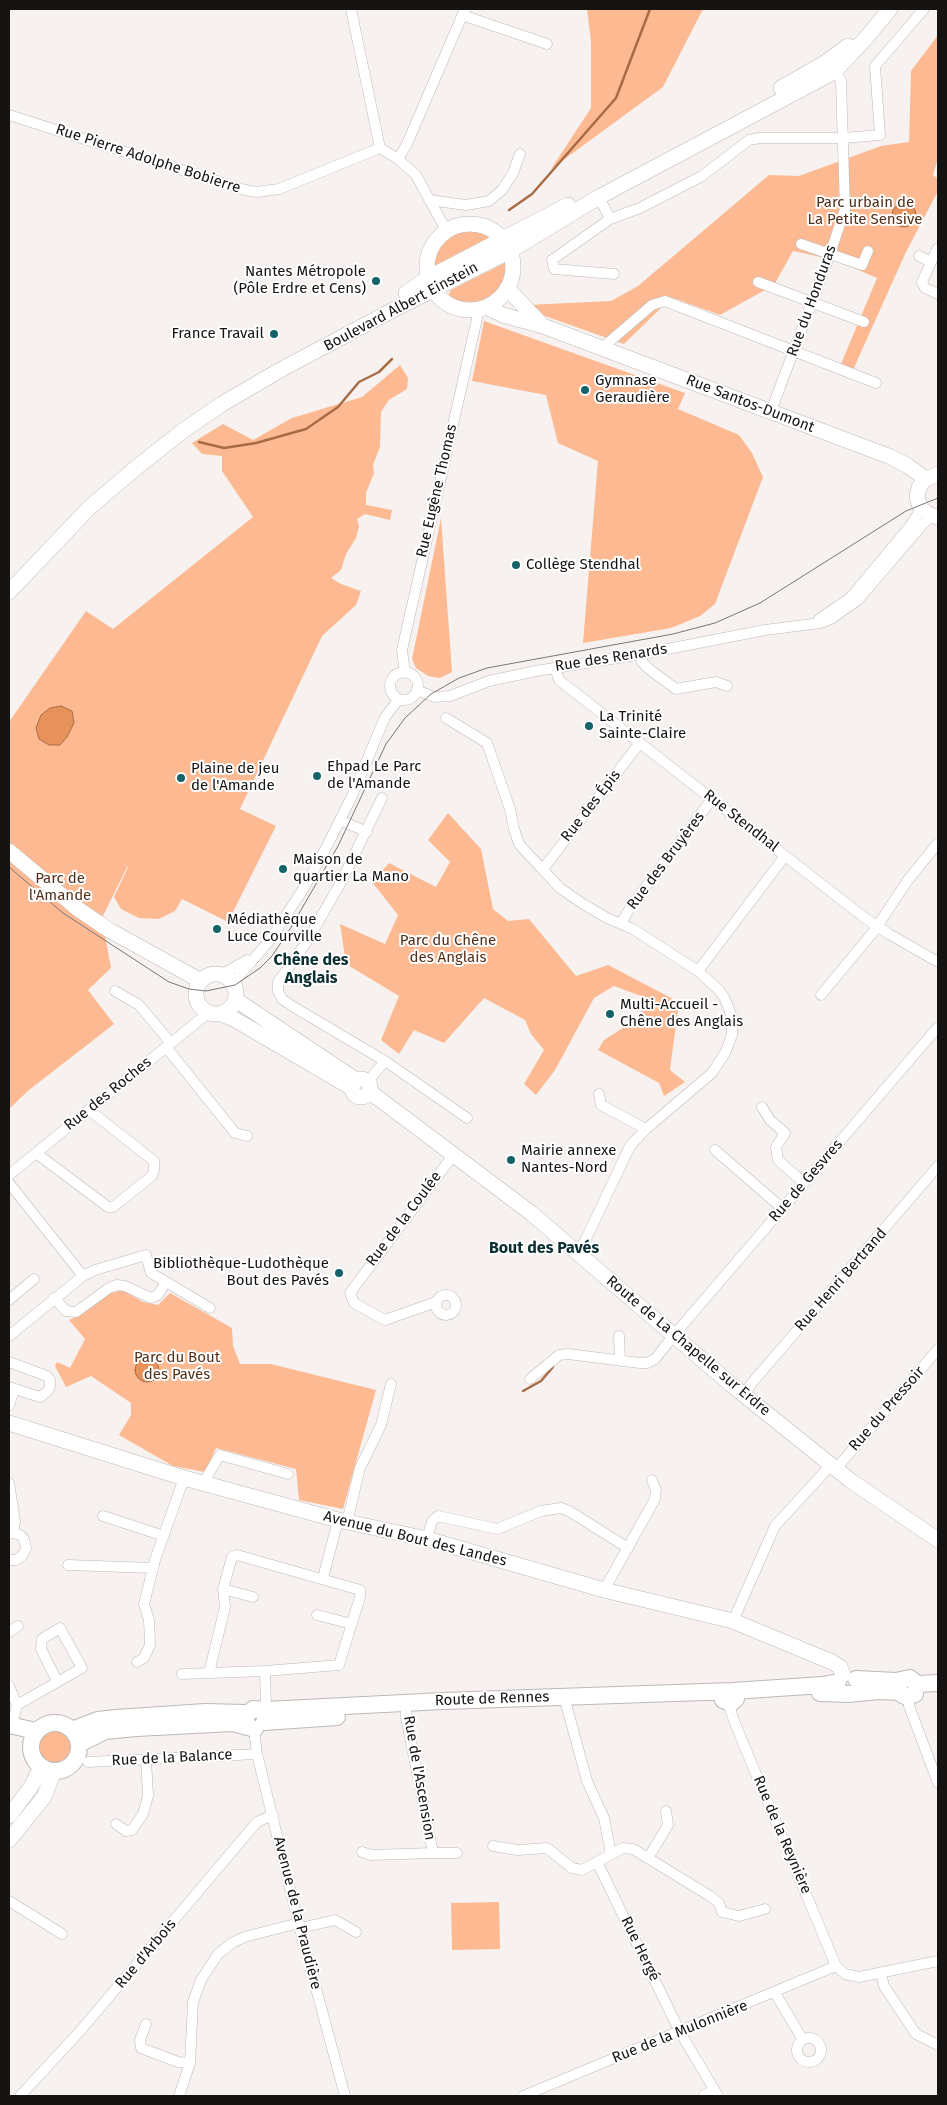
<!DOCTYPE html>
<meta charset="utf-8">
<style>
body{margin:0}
#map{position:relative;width:947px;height:2105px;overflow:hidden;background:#f7f2ef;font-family:"Fira Sans",sans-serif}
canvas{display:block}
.frame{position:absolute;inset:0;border:10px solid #161413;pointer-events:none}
</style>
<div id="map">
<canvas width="947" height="2105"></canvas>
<div class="frame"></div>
</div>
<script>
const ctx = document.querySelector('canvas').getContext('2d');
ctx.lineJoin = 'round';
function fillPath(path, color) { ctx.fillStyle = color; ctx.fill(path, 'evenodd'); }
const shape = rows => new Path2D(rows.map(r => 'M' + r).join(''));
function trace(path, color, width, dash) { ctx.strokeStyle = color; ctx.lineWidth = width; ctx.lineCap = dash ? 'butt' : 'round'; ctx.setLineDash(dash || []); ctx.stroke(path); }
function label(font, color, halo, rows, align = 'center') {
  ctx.font = font + ' "Fira Sans",sans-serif'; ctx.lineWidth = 4; ctx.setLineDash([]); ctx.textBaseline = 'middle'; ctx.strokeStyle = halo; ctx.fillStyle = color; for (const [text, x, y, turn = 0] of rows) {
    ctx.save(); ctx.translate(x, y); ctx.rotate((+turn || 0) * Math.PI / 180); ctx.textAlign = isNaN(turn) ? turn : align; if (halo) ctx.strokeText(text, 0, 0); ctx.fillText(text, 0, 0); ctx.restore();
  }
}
const green = shape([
 [587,9,703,9,663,87,551,169,591,108,591,42],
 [938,35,938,158,933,175,938,179,938,191,906,252,853,370,841,364,877,278,835,260,793,251,774,285,720,315,676,299,661,308,624,344,545,316,528,305,611,301,638,286,769,175,799,176,881,146,909,142,911,71],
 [466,226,481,228,493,234,493,237,434,268,434,255,442,239,452,231],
 [505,263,507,268,507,278,502,288,492,299,482,303,470,305,457,302,447,297,451,290],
 [484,321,685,393,678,409,739,435,752,453,763,477,715,604,700,616,671,628,583,643,598,461,558,443,546,395,472,381],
 [400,365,408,378,407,389,389,400,381,412,380,447,373,465,374,473,366,493,366,505,392,510,390,520,365,514,357,519,359,526,356,538,346,554,341,570,331,578,341,584,361,591,356,605,322,636,240,809,276,826,228,922,182,899,175,911,159,919,139,918,121,909,114,897,128,867,123,864,127,867,102,918,111,968,88,990,114,1024,29,1090,9,1109,9,722,86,611,113,629,253,517,222,471,222,456,202,454,192,443,223,424,253,440,292,418,362,397],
 [441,518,452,672,440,678,428,676,416,668,412,659],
 [448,813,481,849,493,909,508,921,529,919,576,976,608,965,679,1002,670,1070,685,1082,664,1096,659,1083,598,1050,604,1040,642,1016,641,996,614,986,594,998,555,1070,536,1095,524,1084,544,1050,531,1034,525,1020,484,998,444,1043,414,1030,399,1054,381,1040,399,996,346,964,340,924,385,944,398,915,372,882,389,863,436,887,450,862,428,840],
 [122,1290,143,1302,158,1305,170,1293,232,1328,233,1346,240,1364,271,1364,376,1390,343,1509,299,1500,296,1469,216,1448,205,1472,173,1466,119,1435,131,1415,131,1403,91,1376,66,1387,55,1366,57,1362,70,1368,85,1339,69,1320,84,1313,105,1295],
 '39 1747a16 16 0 1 1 32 0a16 16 0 1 1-32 0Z',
 [499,1902,500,1949,452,1950,451,1903]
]);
const water = shape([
 '892 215a12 12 0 1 1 24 0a12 12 0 1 1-24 0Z',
 [61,706,72,711,74,723,67,737,60,745,49,745,39,739,36,728,41,715,50,708,61,706],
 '135 1370a12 12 0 1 1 24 0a12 12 0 1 1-24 0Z'
]);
const stream = shape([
 [509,210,532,194,616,98,650,9],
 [199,442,224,448,256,443,306,429,338,407,359,382,379,372,392,359],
 [523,1391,541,1381,553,1367]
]);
const street = shape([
 [351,9,380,148],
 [462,15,547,44],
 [9,115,245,190,257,192,279,189,380,148,398,159,416,175,446,230],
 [398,159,407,144,465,9],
 [599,197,610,219],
 [429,200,466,205,489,201,502,190,513,173,520,154],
 [801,244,862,265,868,251],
 [937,249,922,282,925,288,938,294],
 [919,256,931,262],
 [614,274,554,269,552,260,610,219,640,208,702,176,749,140,760,138,843,138,880,135,875,66,924,9],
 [758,282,864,322],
 [602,348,652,305,665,301,876,383],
 [771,411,830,254,845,209,841,80,834,72],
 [819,619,851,597,911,525,921,509],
 [642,654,642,662,649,669,676,689,716,682,727,686],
 [555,668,559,680,564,684,865,918,889,934,938,962],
 '390 686a14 14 0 1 1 28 0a14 14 0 1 1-28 0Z',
 [405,673,402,650,479,310],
 [417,690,434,697,450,696,489,681,536,671,642,654,765,630,820,623,831,619,858,600,923,524,932,516],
 [446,718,487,743,510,809,514,829,519,844,529,855,560,888,583,904,607,918,633,929,698,971,719,990,725,999,732,1017,732,1035,725,1053,712,1073,646,1129,630,1146,586,1239,577,1252],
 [382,798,340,884,306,943,278,982,278,991,282,999,292,1006,385,1061,467,1118],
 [340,820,367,832],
 [543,869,639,744],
 [621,923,632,905,712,799],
 [698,971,785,856],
 [221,975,247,960],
 [233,983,270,940,302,891,326,848,352,796,385,717,399,699],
 [115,991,139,1005,171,1043],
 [821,995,874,931,908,880,938,843],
 [166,1047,235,1133,247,1136],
 [368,1081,385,1061],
 [599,1094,601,1105,646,1129],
 [762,1107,770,1120,785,1133,776,1147,778,1160,804,1183],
 [715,1150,782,1208],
 [36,1153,108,1207,113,1207,152,1176,154,1170,154,1161,89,1110],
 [9,1175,208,1013],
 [9,1183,83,1276],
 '436 1305a10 10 0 1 1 20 0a10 10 0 1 1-20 0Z',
 [54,1298,66,1311,76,1312,109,1288,117,1285,125,1286,151,1298,158,1295,166,1282],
 [9,1300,34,1279],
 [436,1302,385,1320,354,1303,350,1293,454,1154],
 [9,1336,83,1276,95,1270,146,1255,151,1273,210,1308],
 [619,1336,620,1360],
 [9,1362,47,1376,50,1380,50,1386,48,1391,40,1397,9,1387],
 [530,1379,559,1355,568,1354,640,1363,647,1363,655,1359,674,1335,938,1027],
 [745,1395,751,1384,938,1166],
 [9,1406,14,1389],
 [836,1469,938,1349],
 [9,1483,15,1521,13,1533],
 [203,1483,220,1455,288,1474],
 [103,1516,164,1536],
 [347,1522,360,1468,381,1425,391,1384],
 [9,1534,13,1533,20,1535,24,1539,26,1549,22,1556,16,1560,9,1560],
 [427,1539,432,1521,438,1516,497,1529,541,1511,561,1508,569,1511,628,1548],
 [68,1565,153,1568],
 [323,1578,338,1520],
 [223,1589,253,1597],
 [604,1590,655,1499,656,1490,652,1480],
 [317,1615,352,1624],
 [733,1621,775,1526,831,1465],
 [9,1632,18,1626],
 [137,1662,144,1658,150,1645,149,1620,144,1604,155,1560,184,1478],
 [265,1671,339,1665,360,1597,360,1590,237,1555,232,1557,223,1589,225,1607,209,1673,265,1671,266,1710],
 [182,1674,209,1673],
 [9,1686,17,1705],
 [909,1697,909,1706,938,1783],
 [731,1703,730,1709,736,1726,836,1966],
 [566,1704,587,1781,604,1818,611,1854],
 [12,1725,17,1705,82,1668,60,1628,42,1639,41,1649,57,1681],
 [254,1729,257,1754,299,1925,345,2096],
 [88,1762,257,1754],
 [116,1824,126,1831,132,1830,143,1814,148,1796,146,1759],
 [493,1846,518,1850,547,1848,572,1868,582,1870,623,1848,633,1849,710,1896,719,1903,722,1912,739,1916,765,1909],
 [362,1852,371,1855,433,1853,406,1717,406,1703],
 [433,1853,457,1853],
 [648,1858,668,1825,666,1811],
 [597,1862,680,2032,718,2096],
 [9,1901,62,1934],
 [836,1966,845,1974,859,1977,938,1961],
 [881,1973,884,1986,916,2034,938,2045],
 [775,1993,803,2040],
 [146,2024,140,2040,141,2048,178,2062,190,2063],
 '797 2050a12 12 0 1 1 24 0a12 12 0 1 1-24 0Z',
 [20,2096,81,2030,257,1822,273,1815],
 [179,2096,190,2063,193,2002,201,1980,218,1954,232,1943,244,1937,295,1924,305,1927,335,1920,356,1932],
 [523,2096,836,1966],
 [703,2096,714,2090]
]);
const secondary = shape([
 [781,88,823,64,848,46],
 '427 267a43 43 0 1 1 86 0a43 43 0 1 1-86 0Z',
 [507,288,542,325],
 [406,293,428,278,568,205],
 [486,307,503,315,543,326,891,457,908,466,926,479],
 [938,474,924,480,919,488,917,496,919,504,923,510,930,515,938,517],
 [9,592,89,508,137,467,184,430,222,404,282,369,391,311,510,251,599,197,834,72,866,38,890,9],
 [9,851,78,909,109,930,201,981],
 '196 994a20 20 0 1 1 40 0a20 20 0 1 1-40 0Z',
 [236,1000,353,1078],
 [221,1014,234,1019,352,1088],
 '352 1088a9 9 0 1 1 18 0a9 9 0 1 1-18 0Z',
 [370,1092,531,1213,734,1387,851,1481,938,1540],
 [9,1423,184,1478,338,1520,427,1539,604,1590,733,1621,832,1662,840,1667,843,1675],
 [9,1816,31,1787,41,1767],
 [9,1840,44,1797,54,1771]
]);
const primary = shape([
 [856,1679,896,1681,910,1678,917,1684,915,1694,907,1697,901,1694,898,1686,901,1680],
 [917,1684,938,1683],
 [820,1693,848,1694,878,1691,900,1692],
 [723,1700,731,1703,736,1699],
 [264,1722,337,1717],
 '31 1747a24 24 0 1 1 48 0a24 24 0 1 1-48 0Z',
 [9,1725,36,1731],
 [248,1726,245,1716,253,1709,266,1710,443,1701,733,1691,823,1685,838,1682],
 [72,1730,98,1720,116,1718,205,1712,245,1713],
 [79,1744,105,1731,136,1728,233,1723,255,1729]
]);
const tram = shape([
 [9,867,63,913,169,982,189,989,206,991,235,985,260,968,272,956,290,929,338,846,386,744,405,718,431,694,459,678,487,668,673,634,715,623,760,603,906,511,938,498]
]);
const markers = [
 [376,281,5,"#146368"],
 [274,334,5,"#146368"],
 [585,390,5,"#146368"],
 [516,565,5,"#146368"],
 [589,726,5,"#146368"],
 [317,776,5,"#146368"],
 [181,778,5,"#146368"],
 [283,869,5,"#146368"],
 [217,929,5,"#146368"],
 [610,1014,5,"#146368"],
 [511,1160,5,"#146368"],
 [339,1273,5,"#146368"]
];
const streetNames = [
 ["Rue Pierre Adolphe Bobierre",148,159,18],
 ["Rue du Honduras",812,301,-70],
 ["Boulevard Albert Einstein",401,307,-28],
 ["Rue Santos-Dumont",750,404,21],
 ["Rue Eugène Thomas",437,491,-77],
 ["Rue des Renards",611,658,-9],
 ["Rue des Épis",591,806,-52],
 ["Rue Stendhal",741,821,38],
 ["Rue des Bruyères",666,861,-53],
 ["Rue des Roches",108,1094,-39],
 ["Rue de Gesvres",806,1181,-49],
 ["Rue de la Coulée",404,1219,-53],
 ["Rue Henri Bertrand",841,1280,-49],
 ["Route de La Chapelle sur Erdre",688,1346,40],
 ["Rue du Pressoir",887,1409,-49],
 ["Avenue du Bout des Landes",415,1539,14],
 ["Route de Rennes",492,1699,-2],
 ["Rue de la Balance",172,1758,-3],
 ["Rue de l'Ascension",419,1778,80],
 ["Rue de la Reynière",782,1835,67],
 ["Avenue de la Praudière",297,1913,76],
 ["Rue Hergé",640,1949,64],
 ["Rue d'Arbois",146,1954,-50],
 ["Rue de la Mulonnière",680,2032,-22]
];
const parkNames = [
 ["Parc urbain de",865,203],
 ["La Petite Sensive",865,220],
 ["Parc de",60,879],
 ["l'Amande",60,896],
 ["Parc du Chêne",448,941],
 ["des Anglais",448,958],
 ["Parc du Bout",177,1358],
 ["des Pavés",177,1375]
];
const poiNames = [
 ["Nantes Métropole",366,272,"right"],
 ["(Pôle Erdre et Cens)",366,289,"right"],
 ["France Travail",264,334,"right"],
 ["Gymnase",595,381],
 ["Geraudière",595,398],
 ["Collège Stendhal",526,565],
 ["La Trinité",599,717],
 ["Sainte-Claire",599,734],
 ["Ehpad Le Parc",327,767],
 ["de l'Amande",327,784],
 ["Plaine de jeu",191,769],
 ["de l'Amande",191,786],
 ["Maison de",293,860],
 ["quartier La Mano",293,877],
 ["Médiathèque",227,920],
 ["Luce Courville",227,937],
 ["Multi-Accueil -",620,1005],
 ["Chêne des Anglais",620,1022],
 ["Mairie annexe",521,1151],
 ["Nantes-Nord",521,1168],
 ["Bibliothèque-Ludothèque",329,1264,"right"],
 ["Bout des Pavés",329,1281,"right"]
];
const neighbourhoodNames = [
 ["Chêne des",311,961],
 ["Anglais",311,979],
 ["Bout des Pavés",544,1249]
];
fillPath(green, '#fdba92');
fillPath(water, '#e7915b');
trace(water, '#a86c45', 1);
trace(stream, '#a86c45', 2.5);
trace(street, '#bdb8b6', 11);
trace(secondary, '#bdb8b6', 16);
trace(primary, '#bdb8b6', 18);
trace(street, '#fff', 10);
trace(secondary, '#fff', 15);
trace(primary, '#fff', 16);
trace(tram, '#797674', 1);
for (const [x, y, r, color] of markers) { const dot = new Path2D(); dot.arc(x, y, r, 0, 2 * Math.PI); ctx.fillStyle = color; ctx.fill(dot); trace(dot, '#fff', 2); }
label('15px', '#161413', '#fff', streetNames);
label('15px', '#532f19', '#fff', parkNames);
label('15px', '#161413', '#fff', poiNames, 'left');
label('bold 16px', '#0b2f32', '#fff', neighbourhoodNames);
</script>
